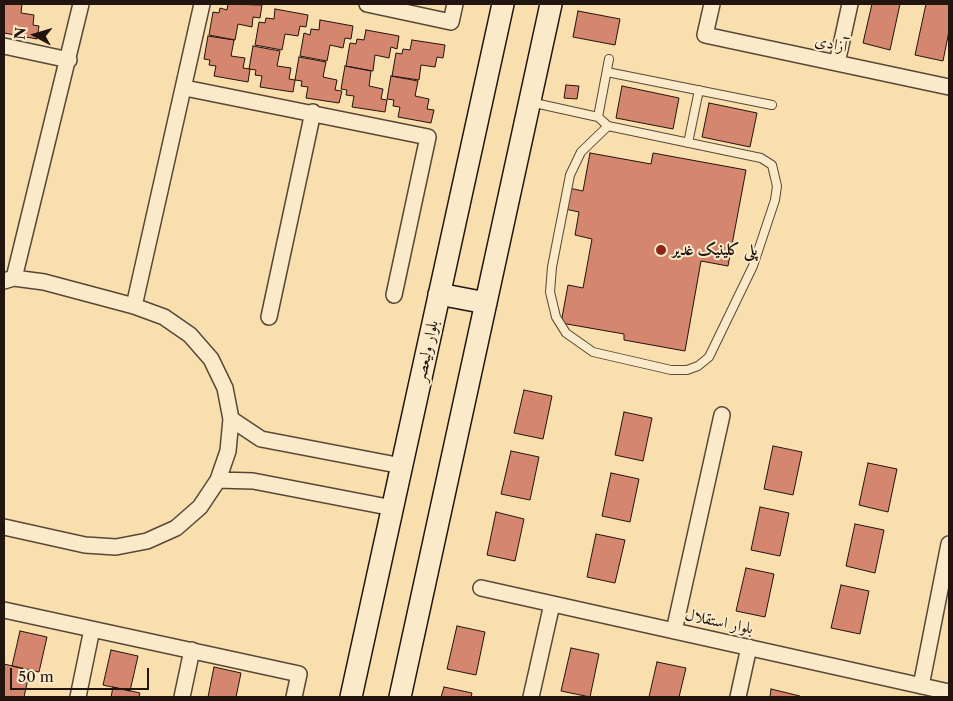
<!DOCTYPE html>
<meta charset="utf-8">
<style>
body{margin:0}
#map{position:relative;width:953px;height:701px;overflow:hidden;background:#f8dfad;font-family:"Libre Caslon Text",serif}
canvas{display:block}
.frame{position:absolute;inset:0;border:5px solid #22140e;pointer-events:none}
.north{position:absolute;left:10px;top:10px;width:50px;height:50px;-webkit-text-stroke:4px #faeaca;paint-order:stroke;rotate:276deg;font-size:14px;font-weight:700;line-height:20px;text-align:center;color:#22140e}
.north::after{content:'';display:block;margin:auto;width:18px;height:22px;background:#22140e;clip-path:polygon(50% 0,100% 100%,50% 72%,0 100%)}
.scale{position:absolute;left:10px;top:668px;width:139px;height:22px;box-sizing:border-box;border:2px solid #22140e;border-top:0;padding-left:6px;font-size:15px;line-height:18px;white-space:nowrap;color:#22140e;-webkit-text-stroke:4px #faeaca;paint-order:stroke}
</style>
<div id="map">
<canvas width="953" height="701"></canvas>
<div class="frame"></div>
<div class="north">N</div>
<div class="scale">50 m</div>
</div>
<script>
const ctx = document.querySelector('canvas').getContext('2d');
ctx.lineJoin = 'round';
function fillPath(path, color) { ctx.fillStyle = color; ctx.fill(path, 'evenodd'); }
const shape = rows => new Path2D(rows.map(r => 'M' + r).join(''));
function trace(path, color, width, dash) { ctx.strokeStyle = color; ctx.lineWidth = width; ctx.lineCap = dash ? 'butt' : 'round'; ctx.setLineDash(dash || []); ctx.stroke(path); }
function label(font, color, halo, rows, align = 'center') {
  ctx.font = font + ' "Libre Caslon Text",Amiri,serif'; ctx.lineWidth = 4; ctx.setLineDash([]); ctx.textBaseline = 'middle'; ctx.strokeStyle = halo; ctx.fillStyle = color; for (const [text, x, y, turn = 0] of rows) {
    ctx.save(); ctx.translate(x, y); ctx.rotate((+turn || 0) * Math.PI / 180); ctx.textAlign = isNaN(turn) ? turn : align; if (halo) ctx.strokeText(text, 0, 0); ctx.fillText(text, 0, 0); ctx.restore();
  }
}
const building = shape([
 [4,4,22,4,21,13,34,15,33,25,39,26,37,39,4,33,4,4],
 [228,4,262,5,260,18,253,17,252,27,238,24,235,40,209,35,213,12,219,13,220,8,227,10,228,4],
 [872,4,900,4,890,50,863,43,872,4],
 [926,4,949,4,949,31,943,61,915,55,926,4],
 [275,9,308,15,306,27,300,26,298,36,285,34,282,50,255,45,259,22,265,23,266,18,274,19,275,9],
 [578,11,620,19,615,45,573,37,578,11],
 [320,20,353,26,351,39,345,38,343,48,330,45,327,61,300,56,304,33,310,35,311,29,319,30,320,20],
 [366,30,399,36,397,49,391,47,389,58,375,55,373,71,346,66,350,43,356,44,357,39,364,40,366,30],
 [208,36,234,40,231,56,245,58,243,68,250,69,248,82,214,76,216,66,209,65,210,60,204,59,208,36],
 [412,40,445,45,443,58,437,57,435,67,421,65,419,80,392,76,396,53,402,54,403,49,410,50,412,40],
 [253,46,280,51,277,66,291,68,289,79,295,80,293,92,260,87,262,76,255,75,256,70,249,69,253,46],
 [299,57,326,62,323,77,337,80,335,90,342,91,339,103,306,98,308,87,301,86,302,81,295,80,299,57],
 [345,66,371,71,369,86,383,89,381,99,387,100,385,112,352,107,354,96,346,95,347,90,341,89,345,66],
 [391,76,418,81,415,96,429,99,427,109,434,110,431,123,398,117,400,107,393,106,394,100,387,99,391,76],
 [566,85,579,86,577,99,564,98,566,85],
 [622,86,679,98,673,129,616,118,622,86],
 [709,103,757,113,750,147,702,137,709,103],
 [590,153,651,164,653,153,746,170,728,266,701,261,685,351,624,340,624,334,561,323,568,285,583,288,592,239,575,235,579,212,565,209,569,188,583,191,590,153],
 [524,390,552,396,543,439,514,433,524,390],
 [624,412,652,418,643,461,615,455,624,412],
 [773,446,802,452,793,495,764,489,773,446],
 [511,451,539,457,530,500,501,494,511,451],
 [868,463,897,469,888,512,859,505,868,463],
 [611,473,639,479,630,522,602,516,611,473],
 [760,507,789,513,780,556,751,550,760,507],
 [496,512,524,519,515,561,487,555,496,512],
 [855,524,884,530,875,573,846,566,855,524],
 [596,534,625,540,615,583,587,577,596,534],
 [746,568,774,574,765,617,736,611,746,568],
 [841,585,869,591,860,634,831,628,841,585],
 [457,626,485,632,476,675,447,669,457,626],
 [20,631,47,637,39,672,12,666,20,631],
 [571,648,599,654,590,697,561,691,571,648],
 [111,650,138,656,130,691,103,685,111,650],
 [657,662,686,668,679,697,649,697,657,662],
 [4,664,30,670,24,697,4,697,4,664],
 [214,667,241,673,236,697,208,697,214,667],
 [113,687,140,693,139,697,111,697,113,687],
 [444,687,472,693,471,697,441,697,444,687],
 [771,689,800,696,800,697,770,697,771,689]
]);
const lane = shape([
 [607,72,772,105],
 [530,102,598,117,608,126,761,158,772,165,777,186,775,200,753,266,709,357,698,366,687,370,671,370,593,352,566,333,556,317,550,292,552,267,570,175,581,152,608,126],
 [598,117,609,59],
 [688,143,699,90]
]);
const street = shape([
 [367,4,451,22,455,4],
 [712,4,705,35,949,87],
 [4,46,69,60],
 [837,63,850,4],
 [185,88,428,137,394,295],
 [14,278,81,4],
 [4,281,14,278,44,282,134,306,164,317,190,335,211,359,225,388,231,419,228,451,218,480,200,507,176,528,147,541,116,547,85,545,4,527],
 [134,306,202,4],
 [269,317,313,112],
 [231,419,261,439,402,466],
 [218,480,253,481,393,508],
 [481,588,949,692],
 [4,610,299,674,294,697],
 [674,631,722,415],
 [921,686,949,544],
 [78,697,92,629],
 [182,697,192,650],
 [531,697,552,604],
 [738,697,749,647]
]);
const secondary = shape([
 [439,294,486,303],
 [351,697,503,4],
 [400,697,551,4]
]);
const markers = [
 [661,250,6,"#8f2418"]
];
const streetNames = [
 ["آزادی",831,44,12],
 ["بلوار ولیعصر",427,351,-78],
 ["بلوار استقلال",719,622,12]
];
const poiNames = [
 ["پلی کلینیک غدیر",672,250]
];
fillPath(building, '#d5866f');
trace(building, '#22140e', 1);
trace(lane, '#584736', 10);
trace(street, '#584736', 18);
trace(secondary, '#22140e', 24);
trace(lane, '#faeaca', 8);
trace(street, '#faeaca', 15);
trace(secondary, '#faeaca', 21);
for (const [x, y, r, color] of markers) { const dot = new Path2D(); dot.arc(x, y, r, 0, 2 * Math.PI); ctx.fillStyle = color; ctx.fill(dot); trace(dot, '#faeaca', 2); }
label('16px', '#22140e', '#faeaca', streetNames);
label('bold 16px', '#22140e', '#faeaca', poiNames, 'left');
</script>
